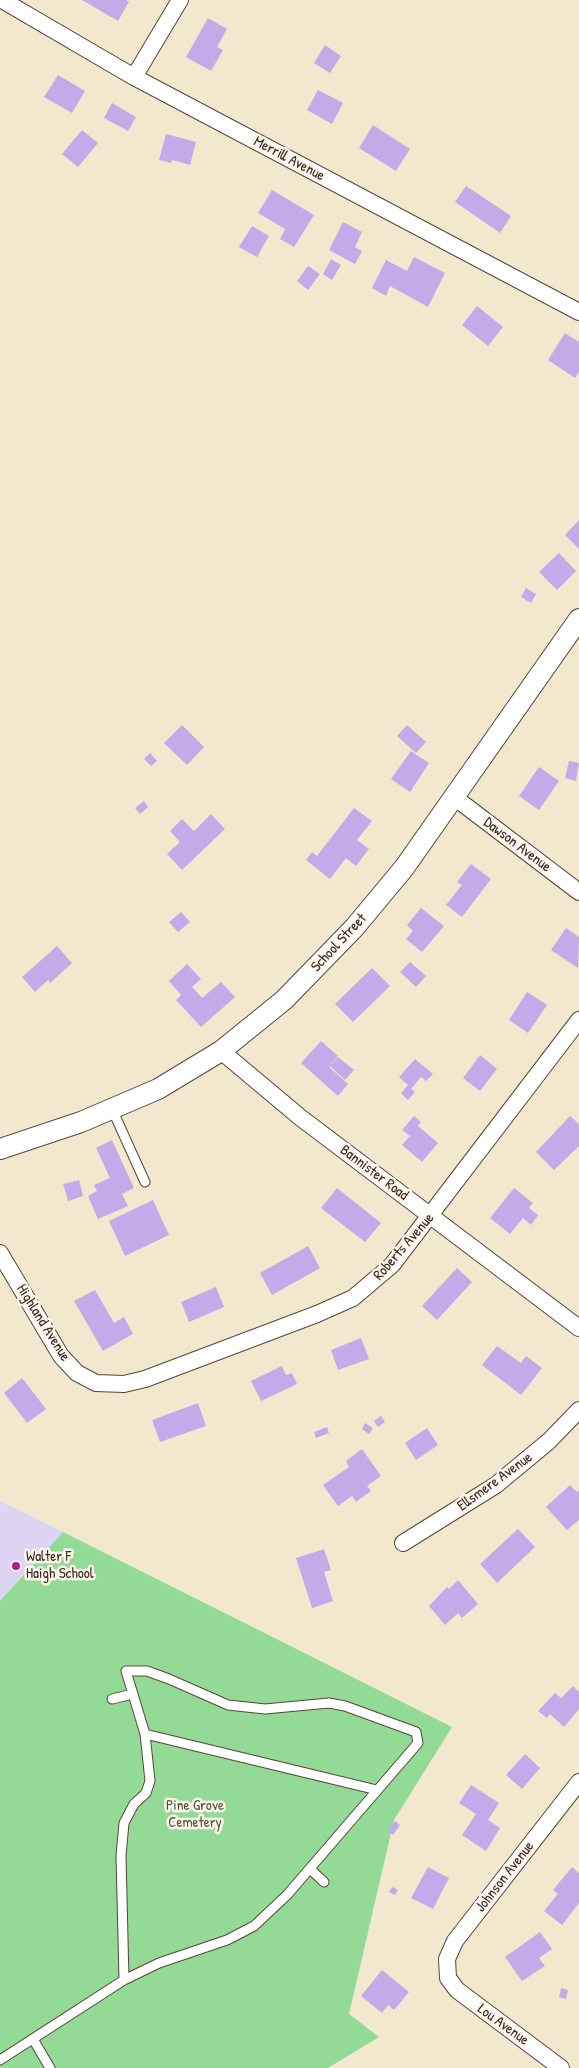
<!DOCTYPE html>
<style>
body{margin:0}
canvas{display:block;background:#f1e8cd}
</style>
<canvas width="579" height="2068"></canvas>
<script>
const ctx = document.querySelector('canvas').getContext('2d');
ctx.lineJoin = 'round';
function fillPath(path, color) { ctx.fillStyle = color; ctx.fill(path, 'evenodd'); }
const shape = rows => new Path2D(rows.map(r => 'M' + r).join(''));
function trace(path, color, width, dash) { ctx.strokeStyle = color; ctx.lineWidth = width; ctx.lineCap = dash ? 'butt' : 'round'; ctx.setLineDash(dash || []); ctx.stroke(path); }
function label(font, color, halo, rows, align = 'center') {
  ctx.font = font + ' "Patrick Hand",sans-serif'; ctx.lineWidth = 5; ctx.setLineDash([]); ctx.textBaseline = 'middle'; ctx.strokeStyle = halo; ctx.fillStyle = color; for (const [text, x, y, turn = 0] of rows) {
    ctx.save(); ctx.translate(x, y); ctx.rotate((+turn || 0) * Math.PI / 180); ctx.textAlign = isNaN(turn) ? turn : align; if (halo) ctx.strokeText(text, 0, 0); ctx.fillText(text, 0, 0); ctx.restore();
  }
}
const built = shape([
 [0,1501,63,1532,0,1601]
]);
const green = shape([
 [63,1532,452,1727,394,1820,349,2014,379,2037,328,2068,0,2068,0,1601]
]);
const building = shape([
 [82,0,126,0,129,2,118,21],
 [208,18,227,29,217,47,223,50,211,71,186,57],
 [325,45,341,56,330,73,314,63],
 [58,75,85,91,72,113,44,97],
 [318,90,343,103,332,124,307,110],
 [112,103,136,117,128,131,104,118],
 [373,125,410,149,396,171,359,148],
 [82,130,98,143,78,167,62,154],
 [166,134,196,142,190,165,172,160,171,163,159,160],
 [466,186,511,216,500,233,455,202],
 [272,190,314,215,294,247,280,239,285,229,258,213],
 [343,222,362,232,355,247,362,251,355,264,329,250],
 [252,226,269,236,257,257,239,247],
 [414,257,445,273,428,307,390,286,386,296,372,288,386,260,407,271],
 [331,259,341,265,332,280,323,274],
 [308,266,320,274,308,290,297,281],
 [477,306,503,327,488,346,462,325],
 [565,333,579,342,579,372,575,378,548,360],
 [579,520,579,549,565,535],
 [559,553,576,571,557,590,539,572],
 [526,588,536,594,531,603,521,597],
 [182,725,204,747,187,765,164,743],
 [407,725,426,742,416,753,397,736],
 [411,751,429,763,410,792,391,779],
 [150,753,157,761,151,766,144,759],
 [569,761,579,763,576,781,565,778],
 [539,767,559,781,539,810,519,796],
 [144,801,148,807,140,814,135,808],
 [354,808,372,821,357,840,369,849,356,866,346,858,330,879,306,860,312,852,317,856],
 [211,814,225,829,182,870,167,854,180,842,170,831,182,819,194,831],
 [471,864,491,879,462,917,446,905,462,885,457,882],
 [421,908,444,926,422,952,406,939,413,931,407,925],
 [181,912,190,922,178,932,169,922],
 [566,928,579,937,578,968,551,950],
 [57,946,72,963,50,983,48,980,35,992,22,977],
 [410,962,426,976,416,987,400,972],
 [187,964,201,979,192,987,202,998,221,982,235,997,201,1027,176,1000,181,995,169,981],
 [372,968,390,986,353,1022,335,1004],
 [527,992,547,1005,528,1033,509,1020],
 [321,1041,338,1056,329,1067,348,1084,338,1096,301,1063],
 [480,1055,497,1069,480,1091,463,1078],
 [338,1057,354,1070,345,1080,330,1066],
 [415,1059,433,1074,426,1081,421,1077,411,1089,415,1092,408,1100,401,1093,408,1085,399,1077],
 [414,1116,421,1122,418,1126,438,1143,422,1162,402,1145,410,1136,402,1130],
 [570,1116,579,1124,579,1146,554,1170,536,1152],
 [112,1140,134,1188,122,1194,128,1206,98,1219,88,1196,97,1191,94,1185,110,1178,96,1148],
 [79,1180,83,1196,68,1201,63,1184],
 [337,1188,381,1223,365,1242,321,1208],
 [514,1188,533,1203,529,1208,538,1215,531,1225,523,1218,510,1234,490,1218],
 [153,1200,169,1235,125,1256,109,1221],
 [308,1246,320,1268,272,1295,260,1273],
 [457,1268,472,1282,437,1320,422,1306],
 [216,1287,224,1307,189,1322,181,1302],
 [95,1290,114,1323,124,1317,133,1334,103,1351,74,1301],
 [361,1338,369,1359,338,1370,331,1350],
 [497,1346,521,1363,526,1356,542,1368,521,1395,482,1365],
 [282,1366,286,1375,292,1373,297,1384,261,1401,251,1381],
 [22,1378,46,1409,27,1423,4,1393],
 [198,1403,206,1426,160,1442,152,1420],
 [381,1416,385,1422,378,1427,374,1421],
 [365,1423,373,1428,369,1434,362,1429],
 [327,1427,329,1433,316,1438,314,1432],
 [427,1428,438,1445,416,1460,405,1443],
 [362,1449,381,1476,367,1486,371,1491,356,1502,352,1496,338,1506,323,1485,349,1467,346,1461],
 [570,1485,577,1492,579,1490,579,1520,567,1530,546,1507],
 [518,1529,535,1547,497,1583,480,1564],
 [324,1549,331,1570,324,1572,333,1601,312,1608,296,1558],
 [458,1580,478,1604,462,1618,458,1613,445,1625,429,1606,447,1587,449,1589],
 [573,1686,579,1692,579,1709,564,1727,550,1714,547,1718,538,1711,555,1693,561,1698],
 [525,1754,540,1768,522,1789,506,1775],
 [471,1785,499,1803,488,1820,500,1828,486,1851,462,1835,476,1814,459,1803],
 [395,1821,400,1825,393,1835,388,1831],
 [428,1867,449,1878,433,1909,411,1898],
 [572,1867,579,1873,579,1903,562,1925,544,1911,558,1894,553,1890],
 [392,1887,398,1890,395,1895,389,1892],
 [540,1932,552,1949,539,1958,545,1966,522,1981,505,1957],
 [382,1970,409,1992,394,2010,388,2005,382,2013,361,1996],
 [561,1988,568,1990,566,1999,559,1997]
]);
const service = shape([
 [112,1109,145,1182],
 [112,1699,133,1694],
 [145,1734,377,1790],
 [310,1869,324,1882],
 [33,2039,50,2068],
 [0,2060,124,1980,159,1963,227,1940,254,1926,287,1895,418,1743,416,1732,345,1706,329,1703,265,1709,228,1705,169,1679,147,1671,126,1671,145,1734,150,1781,146,1793,134,1804,124,1823,121,1856,124,1980]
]);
const minor = shape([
 [2,0,134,77,579,312],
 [134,77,180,0],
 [454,797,579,892],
 [221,1051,301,1118,579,1328],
 [0,1253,61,1356,77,1373,96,1383,124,1384,145,1379,317,1314,353,1298,392,1265,579,1020],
 [403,1543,496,1485,549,1441,579,1410],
 [561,2068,457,1990,448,1978,447,1959,455,1941,579,1782]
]);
const tertiary = shape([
 [0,1149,81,1122,158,1089,221,1051,284,1000,354,928,404,868,579,619]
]);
const markers = [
 [16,1566,5,"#b5179e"]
];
const streetNames = [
 ["Merrill Avenue",289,159,28],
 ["Dawson Avenue",517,845,37],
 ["School Street",339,943,-47],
 ["Bannister Road",374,1173,37],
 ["Roberts Avenue",404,1247,-49],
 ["Highland Avenue",43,1323,58],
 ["Ellsmere Avenue",495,1482,-36],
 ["Johnson Avenue",505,1877,-52],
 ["Lou Avenue",503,2025,36]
];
const poiNames = [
 ["Walter F",26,1557],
 ["Haigh School",26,1574]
];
const parkNames = [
 ["Pine Grove",195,1806],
 ["Cemetery",195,1823]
];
fillPath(built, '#ded5f5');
fillPath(green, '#92da95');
fillPath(building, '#c5aaea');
trace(service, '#564638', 11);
trace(minor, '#564638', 18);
trace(tertiary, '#564638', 22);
trace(service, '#fff', 9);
trace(minor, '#fff', 16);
trace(tertiary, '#fff', 20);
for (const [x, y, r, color] of markers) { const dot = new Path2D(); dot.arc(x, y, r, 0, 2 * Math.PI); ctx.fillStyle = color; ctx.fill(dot); trace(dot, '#fbf7ec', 2); }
label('15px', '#3b2a1e', '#fbf7ec', streetNames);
label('15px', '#3b2a1e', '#fbf7ec', poiNames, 'left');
label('15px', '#51563c', '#fbf7ec', parkNames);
</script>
